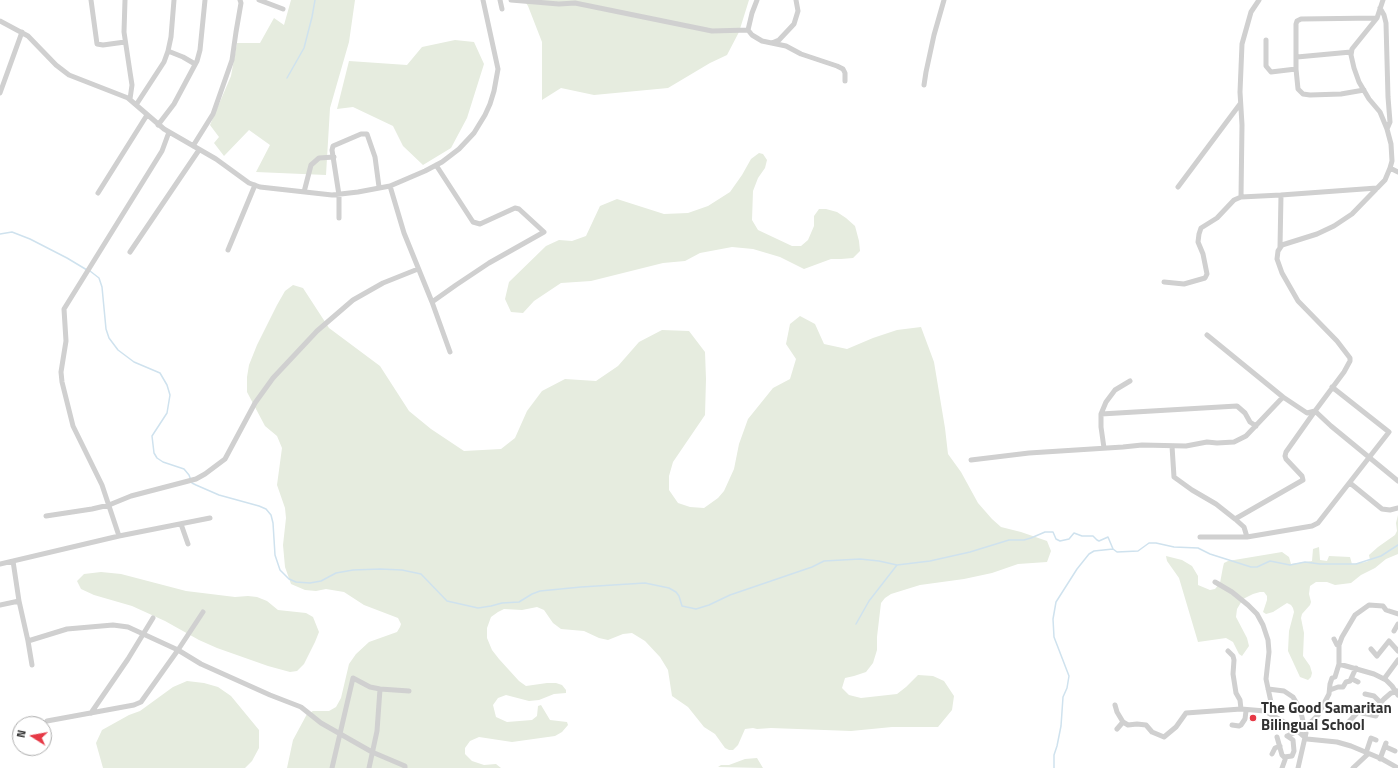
<!DOCTYPE html>
<style>
body{margin:0}
#map{position:relative;width:1398px;height:768px;overflow:hidden;background:#fff;font-family:"Titillium Web",sans-serif}
canvas{display:block}
.north{position:absolute;left:12px;top:716px;width:40px;height:40px;box-sizing:border-box;background:#fff;border:1px solid #adadad;border-radius:50%;rotate:281deg;font-size:11px;font-weight:700;line-height:16px;text-align:center;color:#333}
.north::after{content:'';display:block;margin:auto;width:14px;height:18px;background:#e63946;clip-path:polygon(50% 0,100% 100%,50% 72%,0 100%)}
</style>
<div id="map">
<canvas width="1398" height="768"></canvas>
<div class="north">N</div>
</div>
<script>
const ctx = document.querySelector('canvas').getContext('2d');
ctx.lineJoin = 'round';
function fillPath(path, color) { ctx.fillStyle = color; ctx.fill(path, 'evenodd'); }
const shape = rows => new Path2D(rows.map(r => 'M' + r).join(''));
function trace(path, color, width, dash) { ctx.strokeStyle = color; ctx.lineWidth = width; ctx.lineCap = dash ? 'butt' : 'round'; ctx.setLineDash(dash || []); ctx.stroke(path); }
function label(font, color, halo, rows, align = 'center') {
  ctx.font = font + ' "Titillium Web",sans-serif'; ctx.lineWidth = 4; ctx.setLineDash([]); ctx.textBaseline = 'middle'; ctx.strokeStyle = halo; ctx.fillStyle = color; for (const [text, x, y, turn = 0] of rows) {
    ctx.save(); ctx.translate(x, y); ctx.rotate((+turn || 0) * Math.PI / 180); ctx.textAlign = isNaN(turn) ? turn : align; if (halo) ctx.strokeText(text, 0, 0); ctx.fillText(text, 0, 0); ctx.restore();
  }
}
const green = shape([
 [291,0,355,0,349,42,330,108,326,175,256,172,270,145,249,130,224,156,214,143,219,137,210,125,231,76,237,43,260,43,274,18,284,25],
 [524,0,749,0,739,32,727,55,710,63,668,88,594,95,561,88,542,100,542,42,528,6],
 [455,40,474,42,484,64,467,118,451,148,423,165,403,146,393,126,353,107,337,109,349,61,407,65,422,47],
 [759,153,763,154,767,160,765,168,758,178,753,191,752,220,758,230,792,246,801,246,808,240,814,226,814,216,819,209,826,209,837,212,846,218,855,226,859,241,860,251,853,258,841,259,831,259,804,269,780,257,753,249,732,247,700,253,685,261,663,263,591,281,561,283,534,301,523,313,511,312,505,299,509,282,546,246,559,240,572,241,586,236,600,206,617,199,664,214,688,213,708,206,730,192,742,175,751,159],
 [293,285,303,288,329,328,380,366,409,411,431,429,464,451,501,449,515,438,527,411,542,391,565,379,596,381,618,366,639,342,662,330,689,331,705,352,706,379,705,415,673,462,669,476,669,490,678,503,690,507,704,508,718,498,724,491,734,469,739,444,748,419,773,388,790,379,796,359,786,344,790,324,800,316,815,324,824,344,847,349,873,338,897,330,921,327,934,362,945,428,948,454,961,472,978,503,992,519,1001,527,1021,532,1047,541,1051,551,1047,562,1018,564,992,573,964,579,920,585,891,594,885,598,881,603,877,637,877,650,873,663,866,672,854,676,845,678,842,688,849,695,861,698,897,694,906,687,918,675,933,676,944,681,954,696,952,710,938,727,892,727,851,731,771,728,757,729,753,728,745,729,738,745,733,750,729,750,725,748,715,734,704,727,688,707,672,696,668,670,660,657,645,641,632,633,623,634,608,640,599,638,584,631,561,629,553,623,544,610,537,607,522,610,504,609,498,612,491,617,487,628,487,638,492,650,499,659,519,681,526,686,547,683,556,683,562,685,566,690,566,693,554,694,539,700,529,701,506,695,498,698,493,705,496,717,507,722,532,720,537,716,538,706,541,705,550,720,567,722,568,725,562,732,555,736,512,742,479,737,470,741,465,748,465,754,472,761,484,765,496,764,501,768,287,768,293,740,307,714,313,711,329,711,336,707,341,698,349,664,356,654,369,642,397,632,400,627,401,624,398,618,364,605,344,592,326,589,316,591,305,590,291,584,285,567,283,545,286,518,285,508,277,485,282,448,277,436,265,426,247,392,247,377,249,365,257,345,277,305,285,291],
 [1398,515,1398,554,1386,559,1375,568,1361,575,1351,583,1335,585,1327,582,1316,582,1310,586,1309,594,1311,602,1310,605,1302,614,1301,618,1304,633,1303,656,1310,666,1312,673,1311,677,1308,680,1300,677,1288,651,1289,631,1294,612,1293,608,1291,605,1287,603,1273,612,1266,614,1263,612,1267,600,1267,596,1264,592,1260,592,1253,594,1243,599,1237,609,1236,617,1247,638,1249,646,1242,656,1239,654,1233,642,1226,638,1198,642,1179,578,1167,561,1166,556,1182,560,1192,566,1198,576,1198,585,1210,590,1215,589,1220,583,1223,567,1224,563,1228,561,1282,552,1289,557,1291,564,1312,561,1313,549,1319,547,1320,560,1327,561,1329,556,1350,557,1352,564,1366,562,1370,560,1369,555,1378,547,1395,535,1397,531,1396,523],
 [101,572,121,574,186,591,235,597,248,596,257,597,267,601,278,610,306,613,313,617,319,632,315,642,304,664,297,671,290,672,268,666,217,648,199,640,165,621,132,606,94,595,81,589,77,581,84,574],
 [187,681,204,683,218,687,231,696,259,730,259,748,252,761,245,768,103,768,96,743,102,730,129,715,140,711,173,687],
 [757,758,763,768,718,767,721,765,729,765,745,759]
]);
const stream = shape([
 [287,78,304,48,312,17,315,0],
 [0,234,12,232,30,239,67,258,87,270],
 [90,271,99,278,102,287,106,329,109,338,118,350,134,362,160,373,167,385,170,395,167,413,152,436,154,453,157,458,163,462,184,469,189,475,192,483,196,485,219,495,259,506,266,509,271,515,273,523,275,555,280,570,289,579,296,582,310,583,321,581,336,573,353,570,380,569,402,570,421,574,447,601,478,608,491,606,502,603,519,602,532,594,540,591,581,587,645,583,669,588,676,592,679,596,682,606,696,609,709,605,730,595,812,567,824,561,860,559,879,561,897,565,930,561,970,552,1009,540,1024,540,1031,538,1045,532,1053,532,1056,539,1060,541,1069,539,1074,533,1082,536,1093,536,1097,540,1099,541,1108,537,1113,549,1117,552,1138,551,1149,543,1156,543,1174,547,1198,548,1210,554,1251,567,1257,567,1270,561,1290,565,1305,562,1320,564,1356,564,1381,556,1398,545],
 [856,624,869,601,897,565],
 [1054,768,1054,755,1057,746,1061,726,1063,697,1067,688,1069,676,1054,637,1053,619,1056,602,1077,569,1089,554,1094,551,1113,549]
]);
const minor = shape([
 [91,0,97,44,103,45,125,42],
 [125,0,124,32,130,72,132,85,130,99],
 [259,0,283,9],
 [500,0,502,9],
 [511,0,559,4,575,3,712,31,748,30],
 [757,0,752,13,748,30,752,35,762,41,786,46,801,54,837,66,843,69,845,73,845,81],
 [1383,0,1377,18,1352,49,1351,55,1354,68,1359,82,1369,99,1380,112,1387,129,1391,144,1392,161,1390,168,1385,180,1352,214,1334,226,1317,234,1282,245,1278,251,1277,259,1282,273,1298,301,1337,341,1350,358,1350,361,1344,372,1315,411,1331,426,1398,481],
 [1380,8,1384,15,1386,23,1388,97,1390,122,1387,129],
 [0,21,28,36,56,65,69,75,128,98,164,129,216,159,249,183,260,187,332,195,358,192,390,186,425,171,442,162,459,149,474,133,485,115,490,104,494,91,498,69,483,0],
 [1266,40,1266,66,1271,72,1296,69],
 [772,43,779,40,794,24,798,11,796,0],
 [168,51,183,57,195,64],
 [1297,57,1351,52],
 [924,85,926,72,934,35,944,0],
 [1364,90,1341,94,1310,95,1303,94,1298,89,1296,69,1296,24,1297,21,1301,19,1377,18],
 [0,93,22,32],
 [136,105,164,62,168,51,171,37,174,0],
 [158,125,174,104,197,61,200,50,205,0],
 [193,146,213,114,232,60,236,32,241,3,240,0],
 [1390,168,1398,172],
 [390,186,404,233,432,302,450,352],
 [1178,187,1240,104],
 [304,192,311,165,319,158,334,157],
 [98,193,147,115],
 [1281,195,1377,188],
 [1241,197,1281,195,1280,247],
 [339,218,339,195,332,150,333,146,361,134,367,134,375,157,379,187],
 [228,250,255,185],
 [130,252,199,150],
 [1164,282,1184,284,1205,278,1207,274,1203,254,1198,242,1199,234,1201,228,1217,218,1234,200,1241,197,1242,125,1240,92,1242,44,1251,12,1259,0],
 [432,302,456,285,489,263,544,232,519,209,515,208,480,224,473,222,436,165],
 [1207,335,1283,397],
 [1101,414,1237,406,1245,413,1250,422,1256,426],
 [1172,446,1174,477,1192,490,1216,504,1235,519,1244,527,1247,537],
 [1104,448,1101,427,1101,414,1106,402,1115,390,1130,381],
 [971,460,1029,453,1123,447,1142,445,1186,446,1207,442,1217,443,1234,442,1246,436,1283,397,1307,413,1315,411],
 [1350,483,1382,509,1390,510,1398,508],
 [46,516,92,509,109,505,131,496,196,479,205,474,225,459,255,403,273,378,317,331,353,300,383,283,418,269],
 [1235,519,1303,480,1302,476,1286,459,1285,456,1286,452,1315,411],
 [181,524,188,544],
 [119,536,102,485,73,426,62,382,61,372,66,341,64,309,162,151,169,132],
 [1200,537,1247,537,1312,526,1318,523,1389,432,1332,387],
 [13,561,19,601,28,641,32,665],
 [0,564,119,536,210,518],
 [1215,582,1232,592,1248,605,1257,614,1263,625,1268,640,1269,652,1266,679,1274,716],
 [0,605,19,601],
 [1394,631,1398,624],
 [1334,639,1337,645,1339,645],
 [28,641,67,629,113,625,128,627,178,650,201,664,270,695,301,707,321,723,372,752,405,766,405,768],
 [1371,649,1377,656,1389,641,1398,651],
 [1228,651,1233,656,1234,660,1233,674,1236,693,1240,700,1241,709],
 [1339,664,1374,674,1386,680,1392,686,1396,692,1397,691],
 [1352,679,1358,682],
 [1384,679,1398,660],
 [1268,689,1284,691,1293,697,1300,709,1306,733,1298,768],
 [1330,690,1338,687,1343,687,1346,682,1350,681,1356,668],
 [1365,694,1374,696,1387,709],
 [1115,705,1117,712,1123,722,1128,725,1137,724,1146,725,1152,732,1164,737,1176,727,1186,713,1241,709,1265,711,1294,728,1307,739,1337,742,1351,746,1382,759,1398,768],
 [91,713,128,659,153,618],
 [47,721,134,705,141,702,178,650,203,612],
 [1232,725,1239,726,1241,725,1245,719,1246,711],
 [1305,728,1318,715,1329,694,1330,684,1332,678,1335,677,1339,664,1339,645,1342,637,1355,615,1369,605,1383,606,1386,610,1398,614],
 [1343,728,1358,712,1376,716,1381,702,1384,699,1391,693,1396,692,1398,695],
 [1117,729,1123,722],
 [1277,737,1282,755,1284,757,1292,756,1294,751,1293,740,1287,736,1298,731],
 [1386,747,1395,751],
 [1366,753,1371,738,1376,740],
 [1272,754,1275,748,1280,746],
 [1380,759,1386,743],
 [332,768,353,678,370,687,380,689,409,691],
 [369,768,377,731,380,689],
 [1282,768,1286,757],
 [1353,768,1368,754]
]);
const markers = [
 [1253,718,4,"#e63946"]
];
const poiNames = [
 ["The Good Samaritan",1261,709],
 ["Bilingual School",1261,726]
];
fillPath(green, '#e6ecdf');
trace(stream, '#cfe2ee', 1.5);
trace(minor, '#d0d0d0', 5);
for (const [x, y, r, color] of markers) { const dot = new Path2D(); dot.arc(x, y, r, 0, 2 * Math.PI); ctx.fillStyle = color; ctx.fill(dot); trace(dot, '#fff', 1.5); }
label('bold 15px', '#333', '#fff', poiNames, 'left');
</script>
